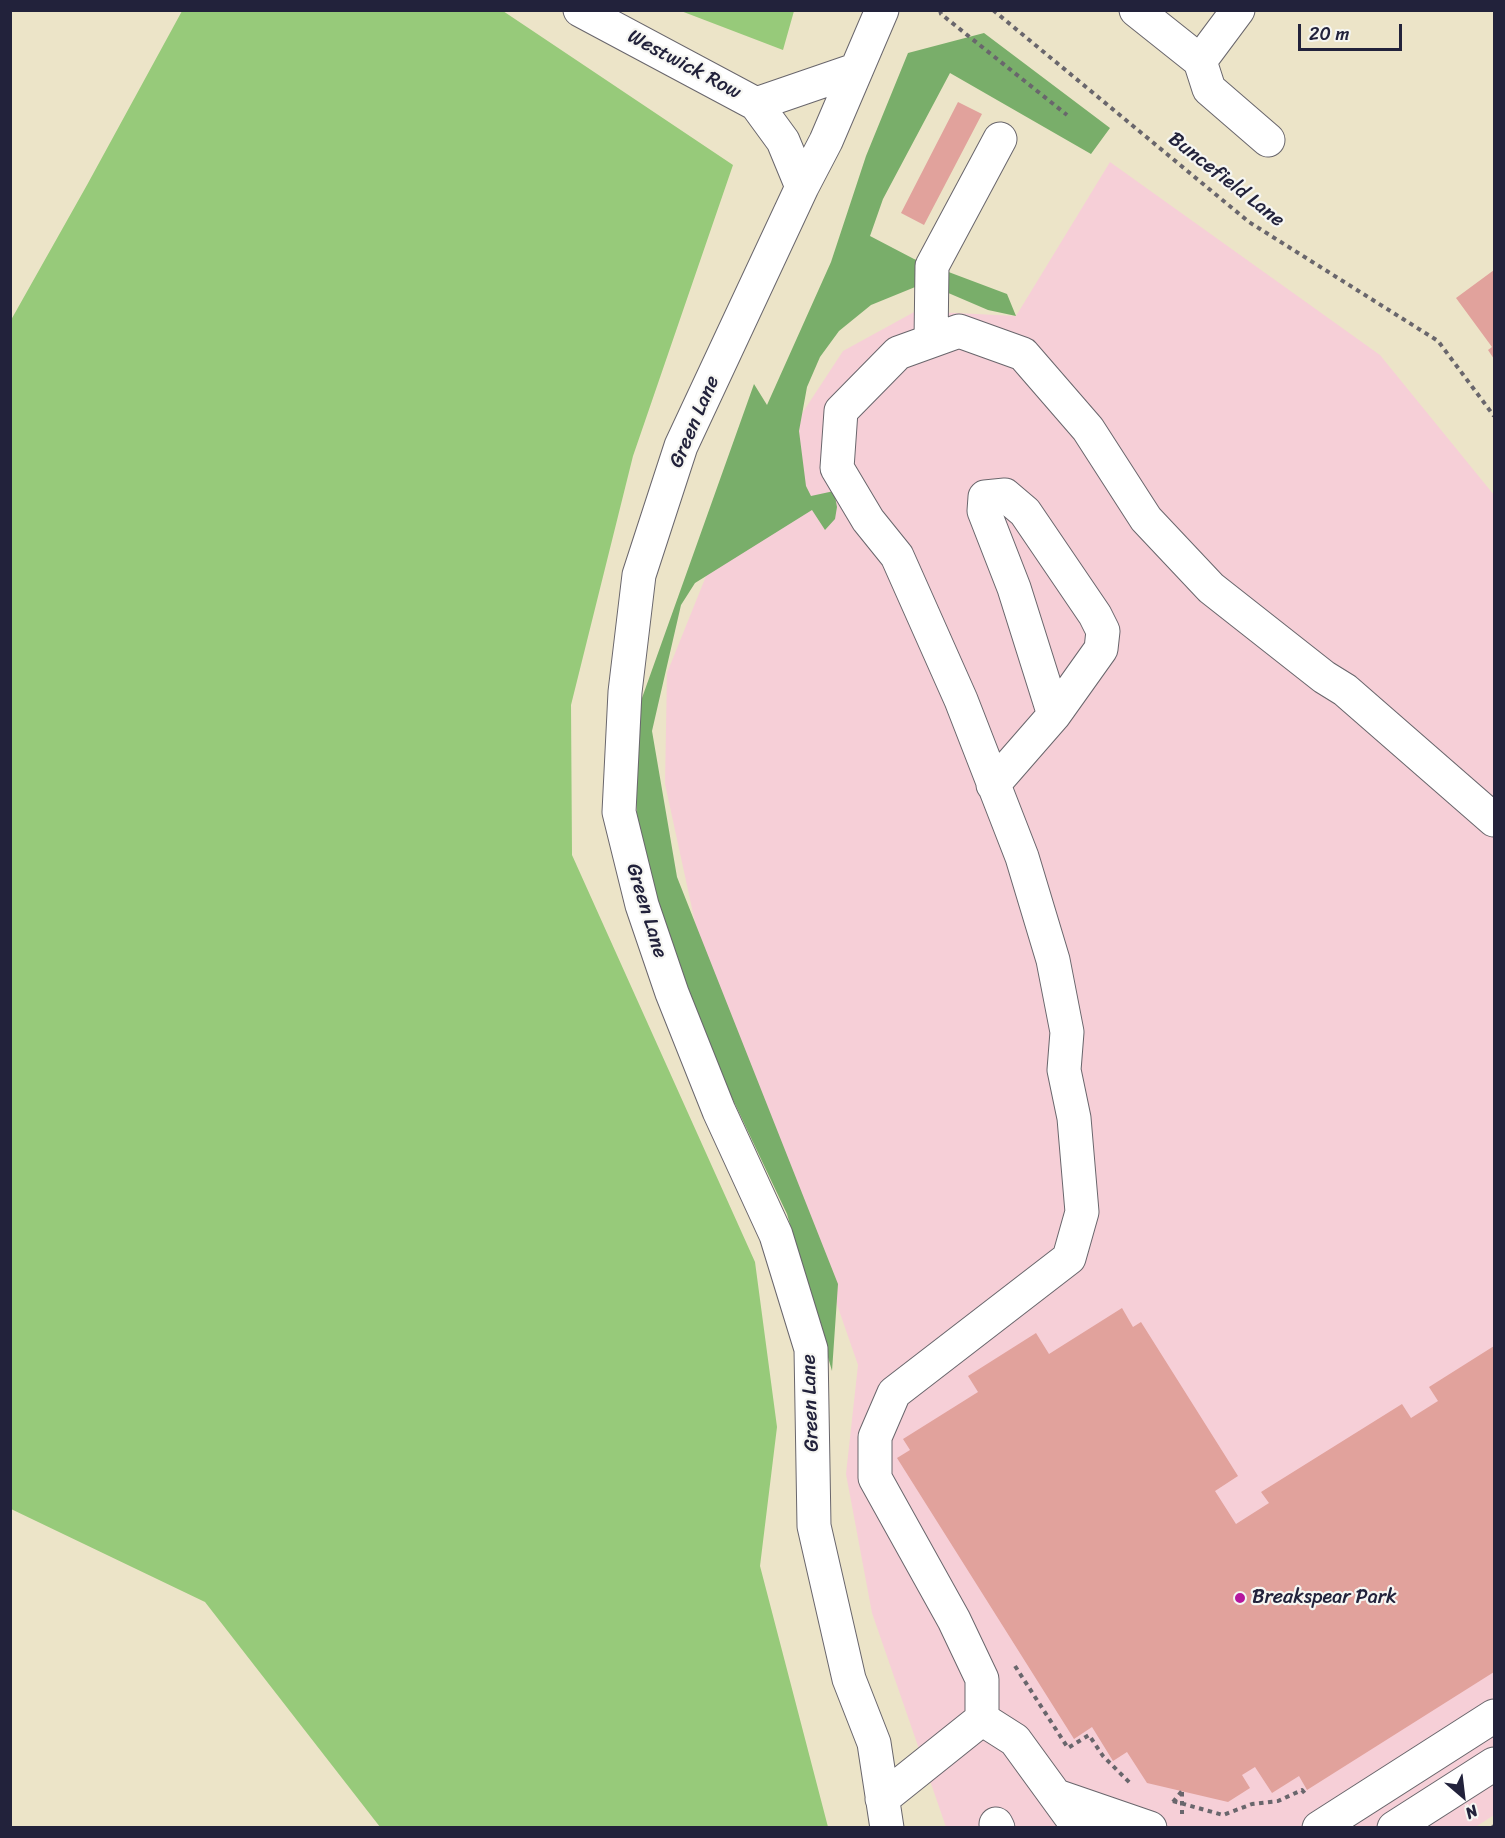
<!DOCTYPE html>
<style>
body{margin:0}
#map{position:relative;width:1505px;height:1838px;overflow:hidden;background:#ece4c8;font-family:Sriracha,sans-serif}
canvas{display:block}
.frame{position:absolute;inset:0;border:12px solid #22223b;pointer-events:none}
.north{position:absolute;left:1433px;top:1766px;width:60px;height:60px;-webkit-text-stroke:4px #f6f6f2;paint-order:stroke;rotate:152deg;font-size:16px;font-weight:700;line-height:24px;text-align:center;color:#22223b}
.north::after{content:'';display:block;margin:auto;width:21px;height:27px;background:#22223b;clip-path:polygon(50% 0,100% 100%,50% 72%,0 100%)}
.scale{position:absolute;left:1298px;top:24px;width:104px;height:27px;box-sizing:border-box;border:3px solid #22223b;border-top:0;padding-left:8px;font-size:18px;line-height:21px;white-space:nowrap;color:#22223b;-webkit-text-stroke:4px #f6f6f2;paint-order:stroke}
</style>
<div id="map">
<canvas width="1505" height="1838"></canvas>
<div class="frame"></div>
<div class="north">N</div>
<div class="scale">20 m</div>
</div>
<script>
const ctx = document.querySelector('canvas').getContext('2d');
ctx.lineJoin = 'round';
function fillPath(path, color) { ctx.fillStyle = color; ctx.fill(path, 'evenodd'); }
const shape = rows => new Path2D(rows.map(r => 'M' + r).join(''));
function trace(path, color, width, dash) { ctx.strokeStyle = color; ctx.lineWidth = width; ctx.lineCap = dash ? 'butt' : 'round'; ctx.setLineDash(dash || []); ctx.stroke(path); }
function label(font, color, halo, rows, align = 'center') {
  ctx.font = font + ' Sriracha,sans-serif'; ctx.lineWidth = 4.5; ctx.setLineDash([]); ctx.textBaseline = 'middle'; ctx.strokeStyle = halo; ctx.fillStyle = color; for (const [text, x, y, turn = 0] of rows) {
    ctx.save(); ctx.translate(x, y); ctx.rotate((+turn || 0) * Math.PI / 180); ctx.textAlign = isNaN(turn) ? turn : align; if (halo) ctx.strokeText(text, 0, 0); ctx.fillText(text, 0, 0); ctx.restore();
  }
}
const built = shape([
 [1110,162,1380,355,1494,495,1494,1815,1474,1828,946,1827,872,1613,846,1474,858,1365,792,1175,701,950,665,784,667,673,723,534,843,351,916,311,1016,316]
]);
const green = shape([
 [182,11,503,11,733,165,633,456,571,705,572,855,755,1262,777,1427,760,1566,828,1827,380,1827,205,1602,11,1509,11,320,87,185],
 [681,11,794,10,794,11,783,50]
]);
const forest = shape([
 [984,33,1110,128,1091,154,950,73,883,199,870,236,914,259,1007,294,1016,316,988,310,925,283,871,305,839,331,820,357,807,387,799,431,806,486,811,496,834,491,837,507,835,519,825,530,812,510,695,583,681,605,652,731,677,877,838,1284,832,1371,787,1214,664,954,638,831,632,726,754,384,767,405,831,262,866,156,908,53]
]);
const building = shape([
 [958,102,982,114,924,225,901,213],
 [1494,270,1494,359,1488,350,1492,347,1456,298],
 [1122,1308,1133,1327,1141,1322,1238,1476,1215,1491,1236,1524,1269,1503,1261,1492,1402,1404,1411,1418,1438,1401,1429,1387,1494,1346,1494,1672,1307,1790,1299,1776,1272,1793,1255,1767,1242,1775,1250,1788,1228,1802,1147,1783,1127,1752,1113,1761,1092,1727,1074,1739,897,1458,910,1450,903,1439,978,1392,968,1376,1036,1333,1049,1354]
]);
const path = shape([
 [940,10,941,14,1067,115],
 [993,10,1249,222,1438,341,1494,416],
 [1015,1666,1068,1748,1089,1735,1103,1756,1131,1784],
 [1182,1792,1182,1814],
 [1173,1801,1223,1815,1252,1804,1278,1801,1302,1790,1307,1796],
 [1173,1802,1182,1791],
 [1492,1828,1494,1826]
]);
const minor = shape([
 [580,10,756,104,783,141,802,187],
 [882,10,826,141,802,187,681,446,639,575,625,692,619,812,642,905,672,993,719,1111,776,1235,811,1349,814,1526,849,1679,874,1743,887,1828],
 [1136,10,1200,61],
 [1238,10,1200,61,1209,89,1268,140],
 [756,104,855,70],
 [931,341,932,266,1000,139],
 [993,785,1054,715,1101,649,1103,631,1095,615,1025,512,1005,495,985,497,984,511,1014,588,1054,715],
 [982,1719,982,1679,954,1620,875,1478,875,1437,894,1393,1069,1258,1082,1212,1074,1118,1064,1070,1067,1032,1053,960,1022,857,961,700,897,556,868,520,837,468,841,411,898,353,959,331,1023,354,1088,429,1146,519,1211,588,1324,677,1345,690,1494,820],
 [1057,1796,1150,1828],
 [882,1799,982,1719,1015,1740,1079,1828],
 [996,1824,998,1828],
 [1319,1828,1494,1716],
 [1394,1828,1494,1764]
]);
const markers = [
 [1240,1598,6,"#b5179e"]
];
const streetNames = [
 ["Westwick Row",684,65,28],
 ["Buncefield Lane",1226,180,38],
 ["Green Lane",695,422,-67],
 ["Green Lane",646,911,73],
 ["Green Lane",811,1403,-92]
];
const poiNames = [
 ["Breakspear Park",1252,1598]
];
fillPath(built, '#f6cfd7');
fillPath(green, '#97ca7a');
fillPath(forest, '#79ae6a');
fillPath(building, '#e1a29c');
trace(minor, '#69666c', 35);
trace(path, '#69666c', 4, [4.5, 4.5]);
trace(minor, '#fff', 33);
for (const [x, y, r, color] of markers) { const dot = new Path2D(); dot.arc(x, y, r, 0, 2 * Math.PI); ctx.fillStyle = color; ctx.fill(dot); trace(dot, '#f6f6f2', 2); }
label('20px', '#22223b', '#f6f6f2', streetNames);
label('20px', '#22223b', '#f6f6f2', poiNames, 'left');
</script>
